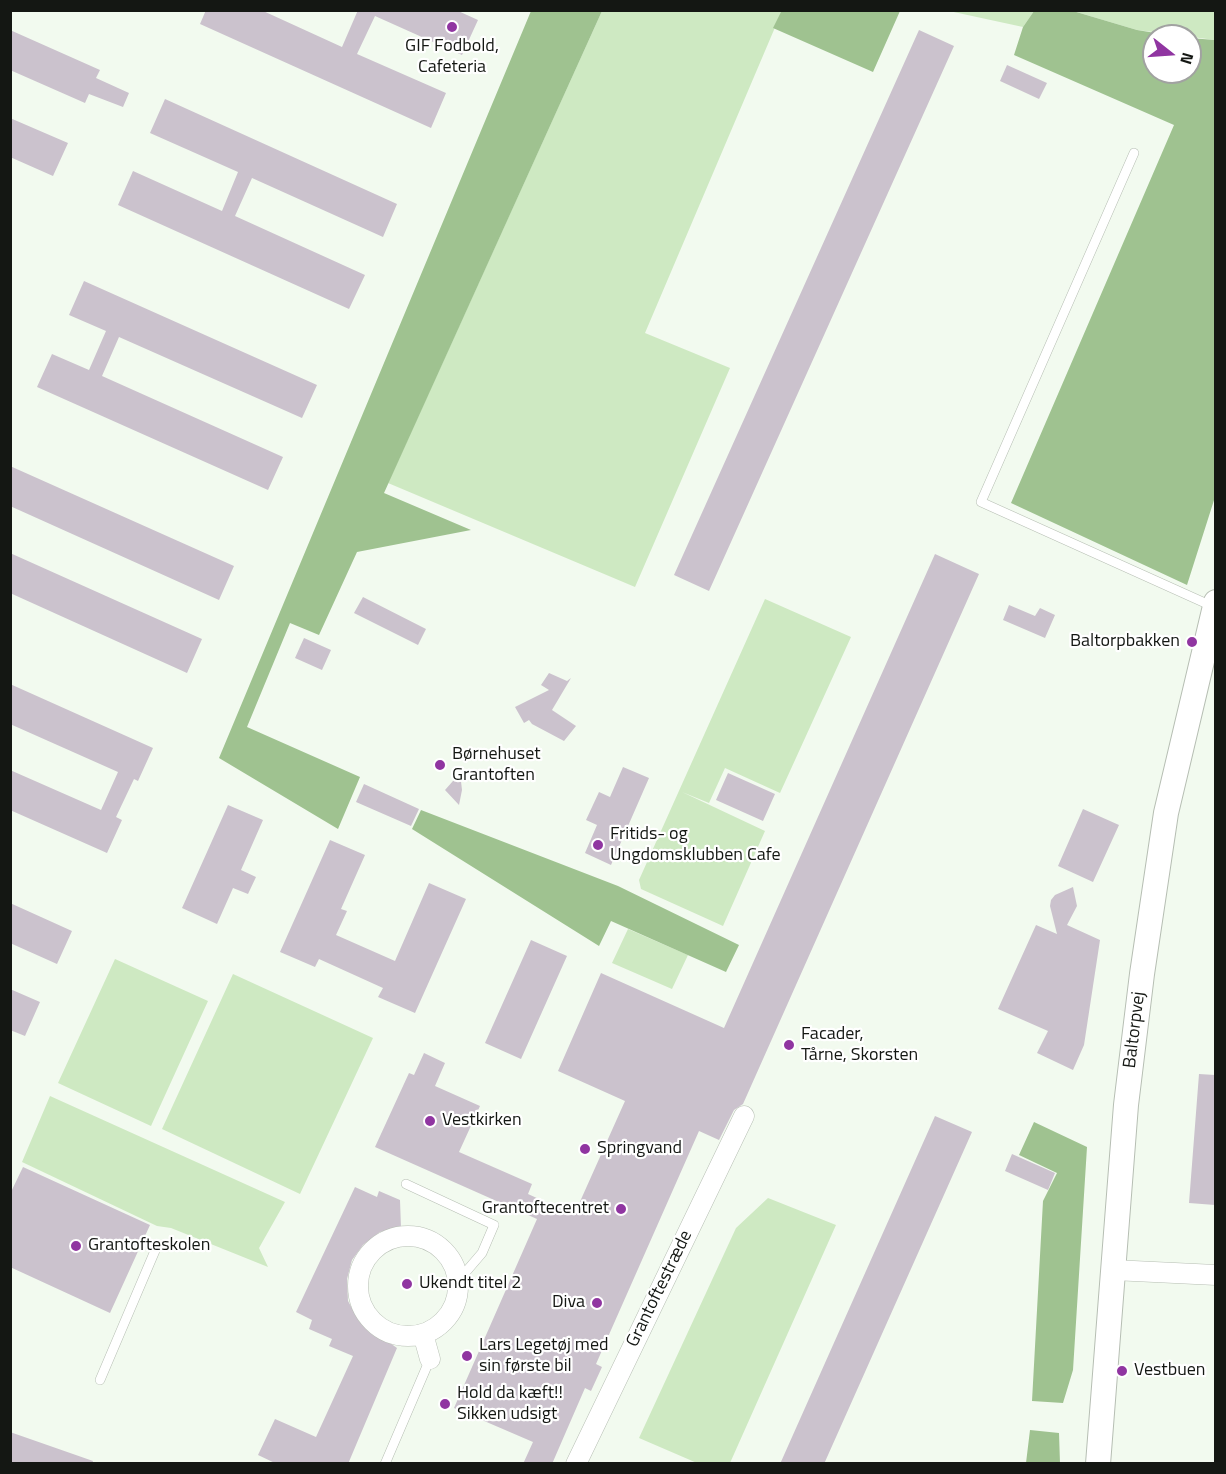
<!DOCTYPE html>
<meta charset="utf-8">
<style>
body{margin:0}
#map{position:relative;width:1226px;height:1474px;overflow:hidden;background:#f2faef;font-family:"Titillium Web",sans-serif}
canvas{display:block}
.frame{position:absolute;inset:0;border:12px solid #141713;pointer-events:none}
.north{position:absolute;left:1142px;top:24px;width:60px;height:60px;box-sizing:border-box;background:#fff;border:2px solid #a1a2a1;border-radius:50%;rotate:107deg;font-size:16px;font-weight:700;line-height:24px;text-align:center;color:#141713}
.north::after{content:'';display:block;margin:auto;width:21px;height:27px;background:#9035a1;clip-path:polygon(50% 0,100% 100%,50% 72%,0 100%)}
</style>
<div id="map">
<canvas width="1226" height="1474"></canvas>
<div class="frame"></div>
<div class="north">N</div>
</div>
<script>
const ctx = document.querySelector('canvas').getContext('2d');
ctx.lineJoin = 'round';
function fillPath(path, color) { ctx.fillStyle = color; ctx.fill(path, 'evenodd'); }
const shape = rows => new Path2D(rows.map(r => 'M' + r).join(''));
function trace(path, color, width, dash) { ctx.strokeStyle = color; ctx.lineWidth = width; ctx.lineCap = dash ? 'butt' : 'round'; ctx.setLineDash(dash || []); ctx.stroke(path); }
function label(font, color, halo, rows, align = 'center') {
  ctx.font = font + ' "Titillium Web",sans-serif'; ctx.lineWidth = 4.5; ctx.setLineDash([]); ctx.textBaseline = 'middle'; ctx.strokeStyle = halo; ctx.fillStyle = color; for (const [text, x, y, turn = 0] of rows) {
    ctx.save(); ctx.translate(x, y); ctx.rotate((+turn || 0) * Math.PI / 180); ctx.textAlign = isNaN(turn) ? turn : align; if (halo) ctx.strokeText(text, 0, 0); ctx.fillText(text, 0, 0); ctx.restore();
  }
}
const green = shape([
 [602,11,782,11,645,333,730,368,635,587,388,483],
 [949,11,1034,11,1023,27],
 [1073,11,1215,11,1215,40,1137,30],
 [765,599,851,637,780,793,725,768,709,803,682,792,765,831,723,926,641,889,639,880],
 [628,929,688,955,672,989,612,963],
 [115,959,208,1001,151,1126,58,1083],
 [233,974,373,1038,300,1194,162,1129],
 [50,1096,285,1202,259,1248,268,1267,171,1228,157,1226,22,1162],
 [768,1198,836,1225,730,1463,697,1463,639,1438,736,1228]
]);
const forest = shape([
 [782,10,900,10,900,11,873,72,773,28],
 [531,11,602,11,384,493,471,530,357,552,319,635,290,623,247,727,360,777,338,829,219,758],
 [1034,11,1073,11,1137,30,1174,36,1154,36,1154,72,1190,72,1190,38,1215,40,1215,497,1187,585,1011,503,1174,125,1014,55,1023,27],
 [421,810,618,886,739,945,726,972,611,921,599,946,412,829],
 [1034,1122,1087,1147,1073,1370,1063,1403,1032,1401,1043,1201,1057,1173,1019,1155],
 [1030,1430,1059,1433,1060,1463,1026,1463]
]);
const building = shape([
 [206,10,261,10,342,47,358,10,456,10,478,20,462,55,375,16,357,54,446,93,431,128,200,24],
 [10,30,100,70,96,78,129,93,123,107,89,94,85,103,10,70],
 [919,30,954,46,709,591,674,575],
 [1007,65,1047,83,1039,99,1000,81],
 [165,99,397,204,383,237,252,178,235,216,365,275,349,309,118,205,133,171,222,211,238,172,150,133],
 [10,118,68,143,53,176,10,157],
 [84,281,317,385,302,418,119,337,102,376,283,457,268,490,37,387,52,354,89,370,106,331,69,315],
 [10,466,234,566,219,600,10,506],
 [10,553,202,639,187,673,10,593],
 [935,554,979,574,743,1104,734,1110,719,1140,699,1131,596,1364,602,1367,591,1391,585,1388,552,1464,523,1464,533,1442,454,1408,537,1219,375,1147,409,1073,414,1075,424,1053,445,1063,435,1086,480,1106,459,1152,532,1184,528,1194,574,1215,625,1101,558,1071,601,973,724,1028],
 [363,597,426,629,418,645,354,613],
 [1009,605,1035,616,1040,608,1055,615,1045,638,1003,620],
 [304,638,331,650,322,670,295,658],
 [549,673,567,681,571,678,552,710,576,726,564,741,532,724,529,720,524,723,515,707,549,690,541,685],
 [10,684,153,748,138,781,134,779,116,817,122,820,107,853,10,810,10,770,101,810,118,772,10,724],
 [623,767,649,778,611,865,585,853,597,825,586,820,599,792,610,797],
 [460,773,462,790,459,805,445,790],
 [728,773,775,794,763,821,716,800],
 [364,784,419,809,411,826,356,802],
 [228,805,263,820,241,870,256,877,248,894,233,888,217,924,182,908],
 [1083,809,1119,825,1093,882,1058,866],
 [330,840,365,855,341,909,347,911,336,935,395,961,429,883,466,899,415,1013,378,997,383,988,319,959,315,967,280,952],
 [1073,887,1077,906,1067,925,1100,940,1084,1045,1073,1070,1037,1053,1048,1031,998,1009,1036,925,1057,934,1050,906,1051,900,1055,895],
 [10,903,72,931,57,964,10,943],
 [531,940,567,956,521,1059,485,1043],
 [10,989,40,1002,25,1036,10,1030],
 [1199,1074,1215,1075,1215,1205,1189,1203],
 [935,1116,972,1132,824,1464,780,1464],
 [1012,1154,1055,1173,1048,1190,1005,1171],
 [23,1167,150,1225,110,1313,10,1267,10,1194],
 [355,1187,377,1197,379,1191,400,1200,401,1228,380,1232,363,1245,352,1260,347,1279,348,1301,359,1321,397,1348,348,1464,277,1464,258,1455,275,1419,316,1437,353,1356,329,1346,332,1339,309,1329,312,1320,296,1312],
 [10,1432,93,1461,92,1464,10,1464]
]);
const service = shape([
 [1134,153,981,502,1214,607],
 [406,1184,494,1225,482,1253,458,1281],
 [100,1380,157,1246],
 [385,1464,430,1359]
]);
const minor = shape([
 '358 1286a50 50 0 1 1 100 0a50 50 0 1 1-100 0Z',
 [1113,1270,1216,1275],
 [423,1334,430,1359],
 [576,1464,744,1116]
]);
const tertiary = shape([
 [1098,1464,1126,1105,1142,974,1166,813,1216,602]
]);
const markers = [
 [452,27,6,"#9035a1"],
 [1192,642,6,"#9035a1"],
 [440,765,6,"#9035a1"],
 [598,845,6,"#9035a1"],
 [789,1045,6,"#9035a1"],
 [430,1121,6,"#9035a1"],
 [585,1149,6,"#9035a1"],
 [621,1209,6,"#9035a1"],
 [76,1246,6,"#9035a1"],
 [407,1284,6,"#9035a1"],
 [597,1303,6,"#9035a1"],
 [467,1356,6,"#9035a1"],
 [1122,1371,6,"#9035a1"],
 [445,1404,6,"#9035a1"]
];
const poiNames = [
 ["GIF Fodbold,",452,47,"center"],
 ["Cafeteria",452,68,"center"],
 ["Baltorpbakken",1180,642,"right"],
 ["Børnehuset",452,755],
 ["Grantoften",452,776],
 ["Fritids- og",610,835],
 ["Ungdomsklubben Cafe",610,856],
 ["Facader,",801,1035],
 ["Tårne, Skorsten",801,1056],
 ["Vestkirken",442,1121],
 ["Springvand",597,1149],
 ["Grantoftecentret",609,1209,"right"],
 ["Grantofteskolen",88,1246],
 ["Ukendt titel 2",419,1284],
 ["Diva",585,1303,"right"],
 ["Lars Legetøj med",479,1346],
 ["sin første bil",479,1367],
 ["Vestbuen",1134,1371],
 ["Hold da kæft!!",457,1394],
 ["Sikken udsigt",457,1415]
];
const streetNames = [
 ["Baltorpvej",1135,1030,-83],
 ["Grantoftestræde",660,1289,-64]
];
fillPath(green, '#cee9c2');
fillPath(forest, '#9fc290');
fillPath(building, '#cbc2cd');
trace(service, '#b6beb3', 10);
trace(minor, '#b6beb3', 21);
trace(tertiary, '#b6beb3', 26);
trace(service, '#fff', 9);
trace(minor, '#fff', 20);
trace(tertiary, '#fff', 24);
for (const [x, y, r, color] of markers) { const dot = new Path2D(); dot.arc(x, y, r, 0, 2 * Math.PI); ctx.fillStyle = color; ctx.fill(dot); trace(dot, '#fff', 2); }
label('18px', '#141713', '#fff', poiNames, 'left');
label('18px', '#141713', '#fff', streetNames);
</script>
